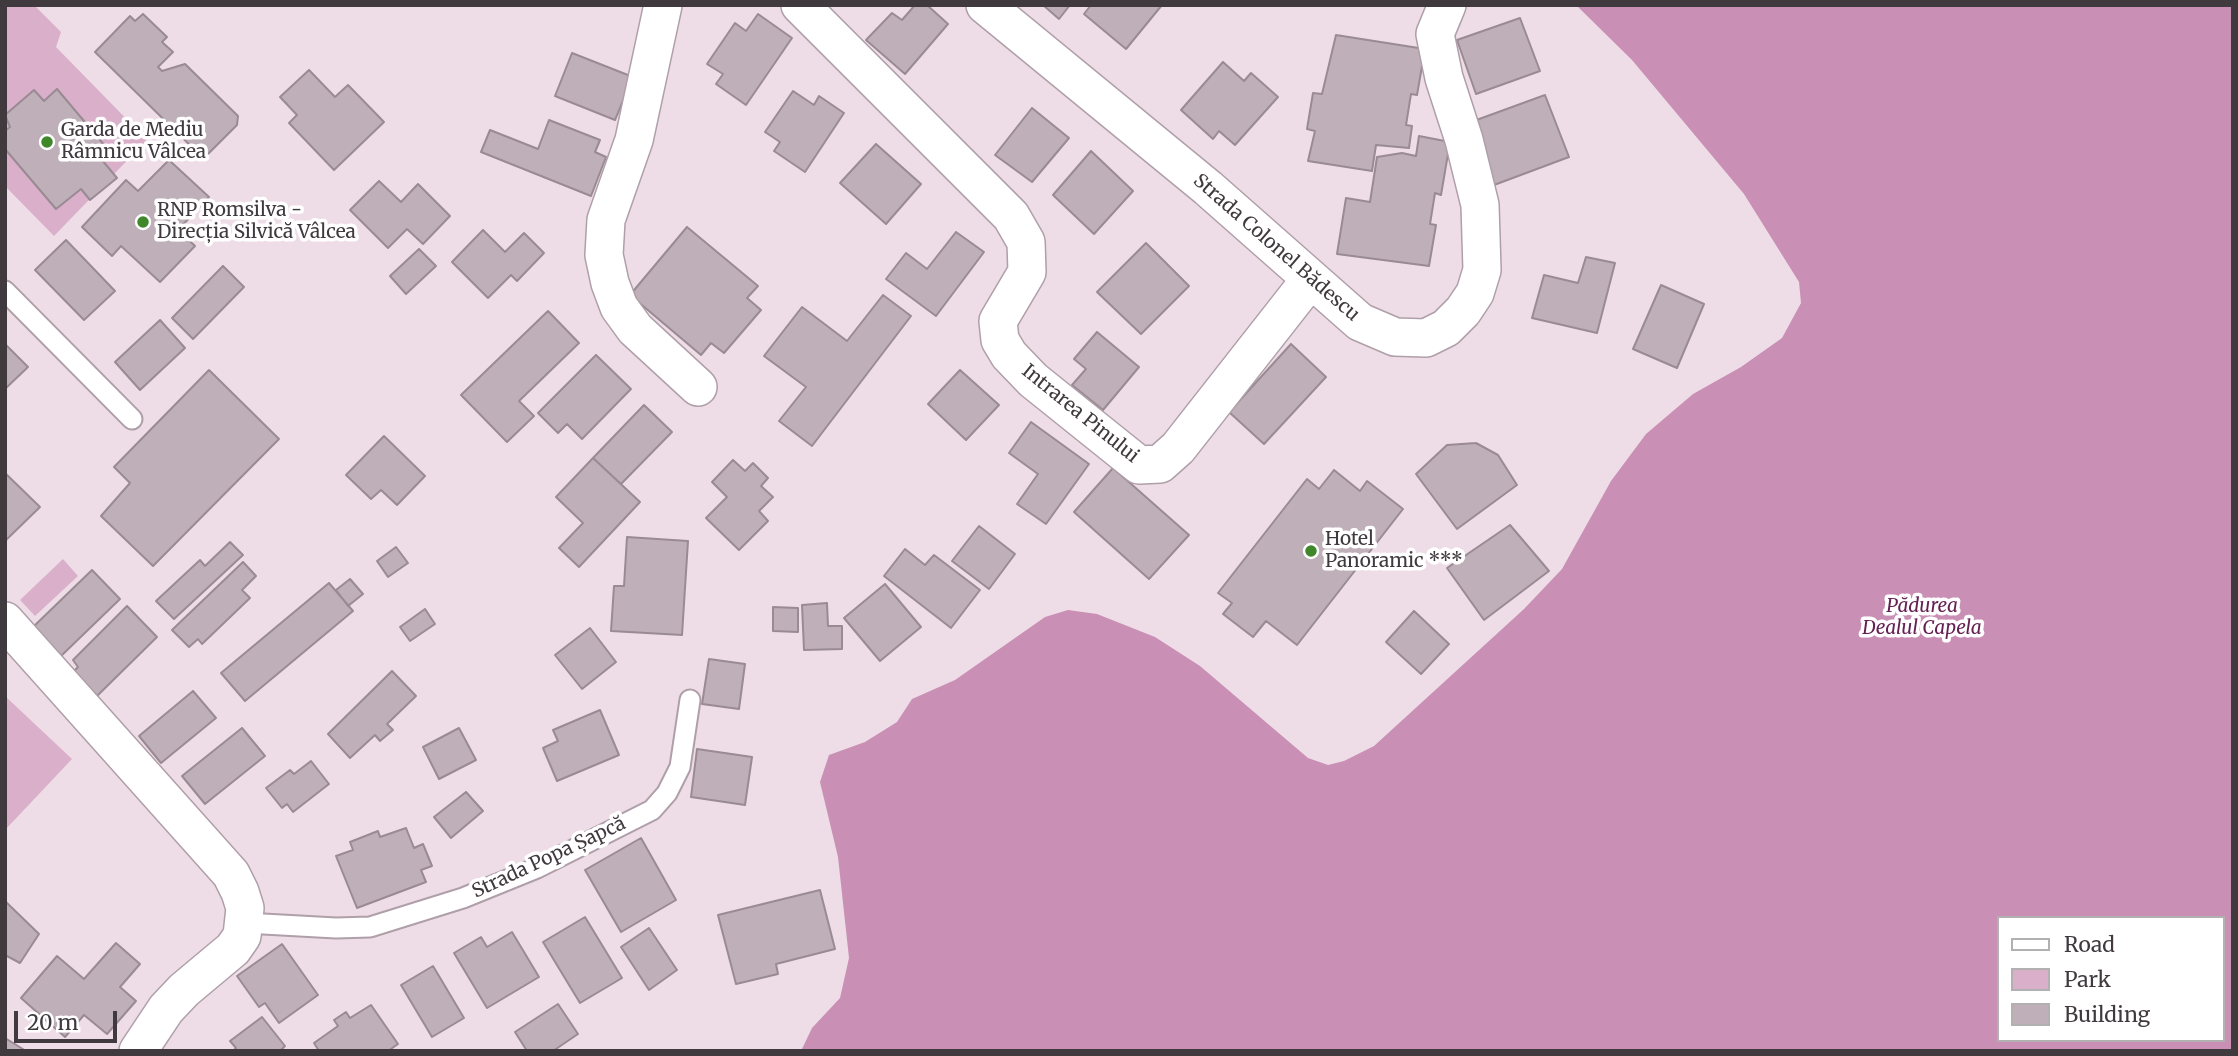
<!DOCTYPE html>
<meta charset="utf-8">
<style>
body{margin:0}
#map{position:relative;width:2238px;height:1056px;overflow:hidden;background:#eedde7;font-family:Merriweather,serif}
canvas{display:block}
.frame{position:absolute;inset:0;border:7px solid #403a3e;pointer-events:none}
.legend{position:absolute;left:1997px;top:916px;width:228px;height:126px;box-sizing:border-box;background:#fff;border:2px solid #b3b0b2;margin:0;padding:9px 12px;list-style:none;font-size:21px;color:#403a3e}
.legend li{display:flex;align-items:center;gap:14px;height:35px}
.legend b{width:35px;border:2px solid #b3b0b2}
.scale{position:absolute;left:14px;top:1011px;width:103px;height:32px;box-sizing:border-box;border:4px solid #403a3e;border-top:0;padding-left:9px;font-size:21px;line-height:24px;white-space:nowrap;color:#403a3e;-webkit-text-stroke:5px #fff;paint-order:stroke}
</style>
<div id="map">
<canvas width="2238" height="1056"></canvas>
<div class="frame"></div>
<ul class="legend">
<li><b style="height:9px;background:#fff"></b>Road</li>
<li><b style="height:19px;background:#daafca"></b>Park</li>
<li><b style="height:19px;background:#bfafb9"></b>Building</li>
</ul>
<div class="scale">20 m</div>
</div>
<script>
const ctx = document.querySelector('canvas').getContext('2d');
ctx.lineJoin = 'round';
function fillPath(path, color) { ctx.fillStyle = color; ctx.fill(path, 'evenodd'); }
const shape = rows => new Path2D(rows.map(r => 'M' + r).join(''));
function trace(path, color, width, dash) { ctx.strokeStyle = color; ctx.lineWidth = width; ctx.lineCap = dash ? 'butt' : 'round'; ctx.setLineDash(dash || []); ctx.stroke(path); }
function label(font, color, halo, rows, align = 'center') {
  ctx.font = font + ' Merriweather,serif'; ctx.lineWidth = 7; ctx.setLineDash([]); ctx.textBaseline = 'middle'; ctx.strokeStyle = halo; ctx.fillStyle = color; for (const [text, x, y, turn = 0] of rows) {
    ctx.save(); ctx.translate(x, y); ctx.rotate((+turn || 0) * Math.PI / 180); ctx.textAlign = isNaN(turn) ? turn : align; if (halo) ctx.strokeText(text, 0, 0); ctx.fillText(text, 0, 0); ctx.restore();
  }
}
const green = shape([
 [5,5,34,5,61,32,56,47,147,140,54,236,5,186],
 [63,559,78,576,35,616,20,600],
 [5,696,72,759,5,830]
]);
const forest = shape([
 [1576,5,2233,5,2233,1051,801,1051,812,1028,840,998,849,958,838,857,820,782,829,755,865,742,897,722,912,699,955,680,1045,617,1068,610,1097,614,1155,637,1200,666,1308,758,1328,765,1344,761,1374,746,1524,609,1562,569,1611,481,1646,434,1693,394,1741,367,1782,338,1801,303,1799,282,1744,194,1632,60],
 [1998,918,2222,918,2222,1040,1998,1040]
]);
const building = shape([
 [915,5,927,5,948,24,905,74,866,40,892,13,902,20,915,5],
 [1043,5,1070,5,1059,19,1043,5],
 [1091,5,1162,5,1126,49,1084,14,1091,5],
 [143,14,167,37,162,42,173,52,158,67,162,71,185,64,238,116,237,125,208,154,199,154,95,52,130,16,135,21,143,14],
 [758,14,792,38,746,105,716,84,723,74,707,64,735,23,746,31,758,14],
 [1520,18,1540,71,1476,94,1457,40,1520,18],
 [1336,35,1425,49,1417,95,1411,94,1406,125,1412,126,1409,148,1376,145,1372,171,1308,161,1315,131,1307,129,1313,93,1322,94,1336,35],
 [572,53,633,77,615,120,555,96,572,53],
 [1223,62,1244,81,1251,73,1278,97,1235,145,1219,131,1213,139,1181,110,1223,62],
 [309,70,335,97,348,85,384,122,334,170,289,123,297,115,280,97,309,70],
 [57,89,106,147,97,154,117,178,90,200,81,189,56,209,5,149,5,131,10,127,5,115,34,90,44,101,57,89],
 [793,91,814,105,819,96,844,113,805,172,774,151,780,142,765,132,793,91],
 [1545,95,1569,157,1494,185,1471,122,1545,95],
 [1032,108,1069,138,1032,182,995,155,1032,108],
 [549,120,600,140,595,152,606,157,591,196,481,152,490,130,538,149,549,120],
 [1419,136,1450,142,1441,195,1435,193,1430,224,1436,225,1429,266,1337,254,1346,198,1370,202,1377,157,1402,153,1416,156,1419,136],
 [876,144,921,184,886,224,840,183,876,144],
 [1091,151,1133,191,1094,234,1053,195,1091,151],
 [169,160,209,197,178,230,195,246,160,282,121,246,112,256,82,227,126,180,138,191,169,160],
 [379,181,401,202,418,184,450,216,423,244,407,229,388,248,350,210,379,181],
 [687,227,758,286,747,298,761,310,724,353,711,343,701,355,630,295,687,227],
 [483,230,505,252,524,233,544,253,517,281,511,275,488,298,452,262,483,230],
 [956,232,984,252,936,316,886,279,906,253,927,269,956,232],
 [66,240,115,291,84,320,35,270,66,240],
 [1146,243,1189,286,1141,334,1097,292,1146,243],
 [419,249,436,266,406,294,390,276,419,249],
 [1586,257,1615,263,1597,333,1532,318,1544,275,1578,283,1586,257],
 [223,266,244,287,193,339,172,318,223,266],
 [1661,285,1704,304,1677,368,1633,349,1661,285],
 [883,295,911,316,812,446,779,421,806,387,764,356,802,307,847,341,883,295],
 [548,311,579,343,519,401,534,416,507,442,461,395,548,311],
 [160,320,185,348,140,390,115,362,160,320],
 [1097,332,1139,367,1103,410,1072,385,1086,369,1074,359,1097,332],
 [5,344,28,367,5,389,5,344],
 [1291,344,1326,377,1264,444,1229,412,1291,344],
 [596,355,631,389,582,439,567,424,558,433,538,413,596,355],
 [209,370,279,439,153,566,101,516,130,483,114,467,209,370],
 [960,370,999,405,966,440,928,404,960,370],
 [644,405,672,432,621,484,593,458,644,405],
 [1031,422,1089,464,1046,524,1017,504,1038,474,1009,453,1031,422],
 [384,436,425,476,397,505,381,490,371,499,346,475,384,436],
 [1476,443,1498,455,1517,485,1457,529,1416,474,1447,445,1476,443],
 [593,458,640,502,579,567,559,548,583,523,556,497,593,458],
 [733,460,745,471,753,463,768,478,761,486,773,497,759,511,768,521,739,550,706,518,727,497,712,482,733,460],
 [1113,468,1189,535,1149,579,1074,512,1113,468],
 [1334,470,1360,491,1367,481,1403,509,1297,645,1266,621,1253,637,1223,614,1232,603,1218,593,1307,479,1319,489,1334,470],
 [5,473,40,507,5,541,5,473],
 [1510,525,1549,571,1484,620,1447,568,1510,525],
 [979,526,1015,554,989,589,952,561,979,526],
 [627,537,688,541,682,635,611,631,614,586,624,586,627,537],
 [230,542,243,555,174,619,156,601,200,560,205,566,230,542],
 [396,547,408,563,388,577,377,561,396,547],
 [905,549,925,565,934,555,980,590,951,628,884,576,905,549],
 [243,562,256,576,242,590,250,598,202,644,198,639,189,647,172,630,243,562],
 [92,570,120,599,60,657,32,628,92,570],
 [350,579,363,594,348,606,336,590,350,579],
 [329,583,353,611,245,701,221,673,329,583],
 [885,584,921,627,880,661,844,618,885,584],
 [827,603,828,626,842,626,842,649,804,650,802,605,827,603],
 [127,606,157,637,97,696,73,672,78,667,73,660,127,606],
 [773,607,798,608,798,632,773,631,773,607],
 [425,609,435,624,410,641,400,627,425,609],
 [1414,611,1449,644,1421,674,1386,642,1414,611],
 [590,628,616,662,582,689,555,655,590,628],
 [709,659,745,664,739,709,702,704,709,659],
 [392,671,416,696,387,724,393,730,380,741,375,735,350,758,328,734,392,671],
 [193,691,216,718,161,763,139,736,193,691],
 [600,710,619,755,557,781,543,748,558,741,553,730,600,710],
 [242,728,265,756,205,804,182,776,242,728],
 [459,728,476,760,439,779,423,747,459,728],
 [697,749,752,757,745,805,691,797,697,749],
 [311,761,329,784,293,812,287,804,282,808,266,788,290,770,294,774,311,761],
 [466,792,483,811,451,838,434,817,466,792],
 [406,828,414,848,423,844,432,866,421,870,426,882,357,908,336,856,353,850,350,842,378,831,380,837,406,828],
 [641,838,676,900,621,932,585,870,641,838],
 [820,890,835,949,776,964,778,974,736,984,718,915,820,890],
 [5,901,39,934,20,963,5,955,5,901],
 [585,917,622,978,580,1003,543,942,585,917],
 [649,928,677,970,649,990,621,947,649,928],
 [512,932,539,977,487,1008,454,953,481,937,487,947,512,932],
 [116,943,140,964,120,987,136,1001,107,1034,84,1015,65,1037,21,998,57,956,84,979,116,943],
 [282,944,318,995,279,1023,265,1003,259,1007,237,976,282,944],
 [433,966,464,1018,432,1037,401,985,433,966],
 [558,1004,578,1034,553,1051,527,1051,515,1032,558,1004],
 [371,1005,398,1044,388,1051,319,1051,314,1043,338,1026,334,1020,346,1012,350,1018,371,1005],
 [262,1017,285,1046,280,1051,233,1051,236,1048,230,1041,262,1017],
 [5,1038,26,1051,5,1051,5,1038]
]);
const service = shape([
 [5,291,132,419],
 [245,923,336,928,370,927,463,898,537,868,652,810,667,793,680,767,690,700]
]);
const minor = shape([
 [663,5,634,140,606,220,604,255,610,283,619,307,635,329,698,387],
 [800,5,1011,216,1026,242,1027,272,998,321,1000,340,1009,355,1033,380,1139,465,1160,464,1178,448,1309,281],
 [985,5,1208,188,1360,322,1395,337,1426,338,1446,328,1463,311,1475,293,1482,270,1480,205,1464,140,1444,78,1435,34,1447,5],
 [5,621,231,874,240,892,245,908,242,936,233,949,184,990,166,1009,138,1051]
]);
const markers = [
 [47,142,7,"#40872c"],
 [143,222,7,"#40872c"],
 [1311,551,7,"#40872c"]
];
const poiNames = [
 ["Garda de Mediu",61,131],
 ["Râmnicu Vâlcea",61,153],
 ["RNP Romsilva -",157,211],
 ["Direcția Silvică Vâlcea",157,233],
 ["Hotel",1325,540],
 ["Panoramic ***",1325,562]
];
const streetNames = [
 ["Strada Colonel Bădescu",1276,248,41],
 ["Intrarea Pinului",1080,414,39],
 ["Strada Popa Șapcă",549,858,-25]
];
const parkNames = [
 ["Pădurea",1922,607],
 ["Dealul Capela",1922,629]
];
fillPath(green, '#daafca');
fillPath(forest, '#c98fb4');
fillPath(building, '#bfafb9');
trace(building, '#998a93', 2);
trace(service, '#af9fa8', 23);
trace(minor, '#af9fa8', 40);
trace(service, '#fff', 19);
trace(minor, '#fff', 37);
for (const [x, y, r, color] of markers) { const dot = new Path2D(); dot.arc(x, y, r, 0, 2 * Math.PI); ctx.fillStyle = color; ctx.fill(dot); trace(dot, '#fff', 2.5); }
label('19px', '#403a3e', '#fff', poiNames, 'left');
label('19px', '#403a3e', '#fff', streetNames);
label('italic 19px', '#652152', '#fff', parkNames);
</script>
